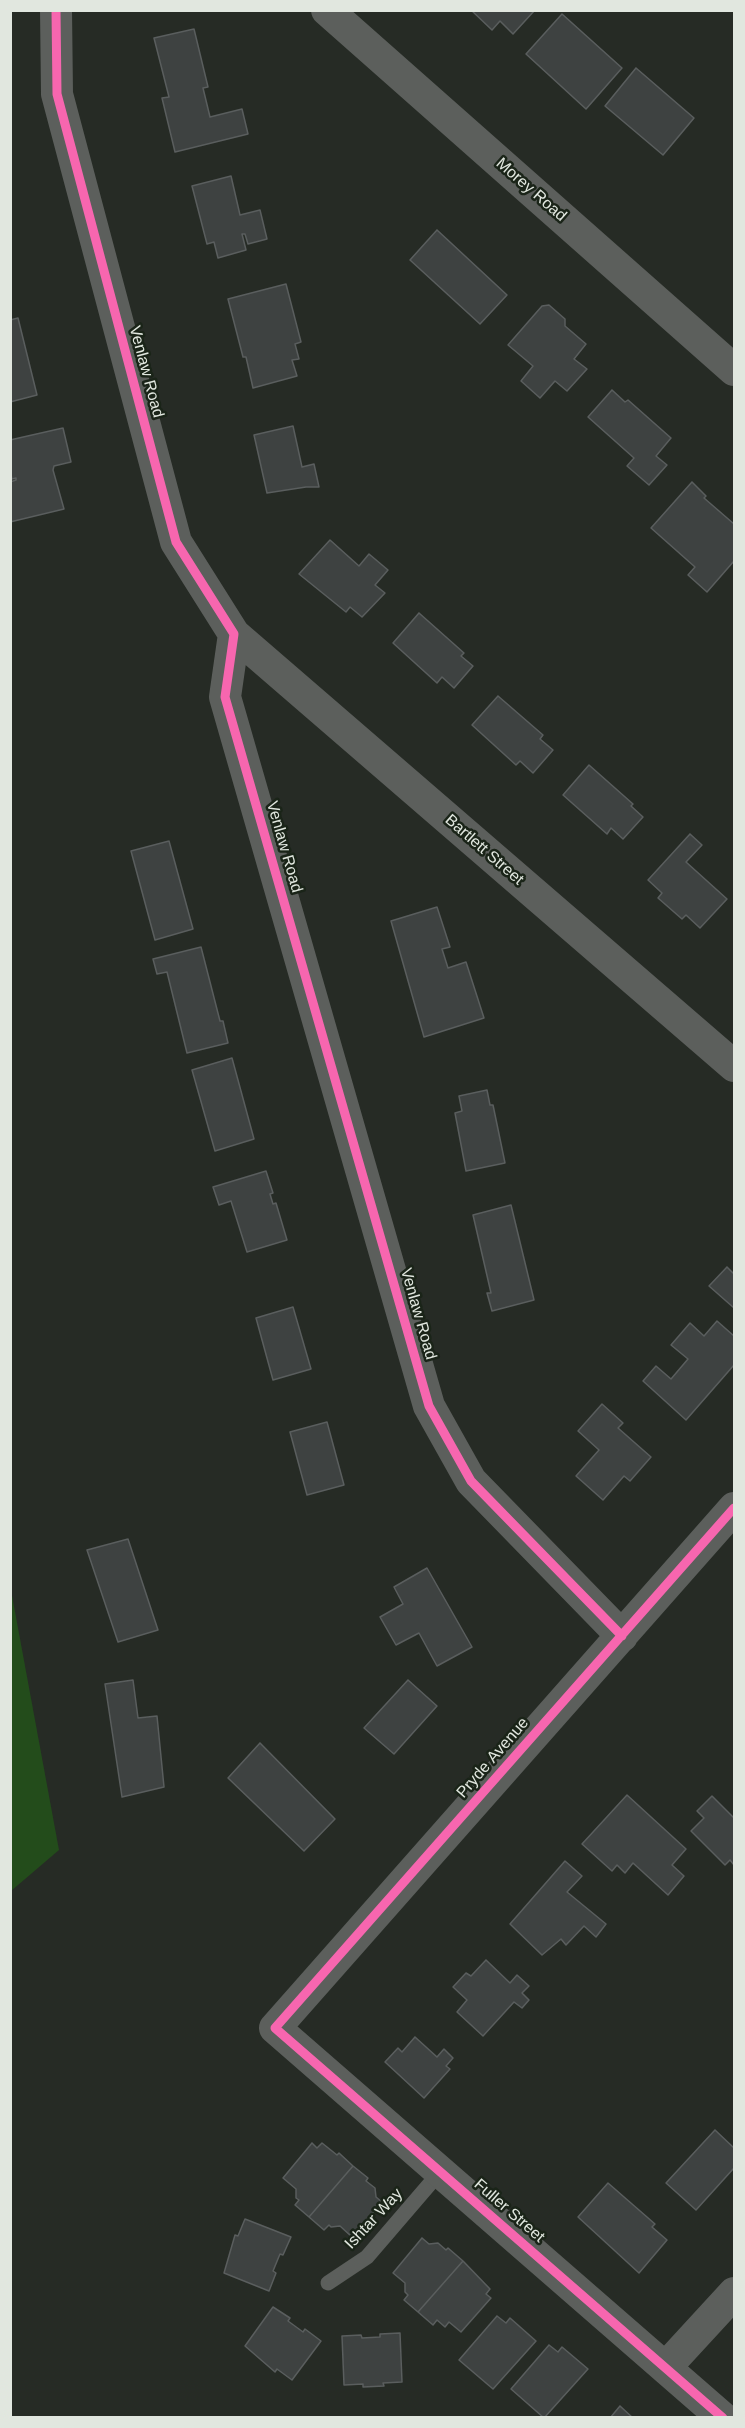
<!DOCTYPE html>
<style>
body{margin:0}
#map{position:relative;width:745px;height:2428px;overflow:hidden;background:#262b25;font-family:Helvetica,sans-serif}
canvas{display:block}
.frame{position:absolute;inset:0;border:12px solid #e1e7df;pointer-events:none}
</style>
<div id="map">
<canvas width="745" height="2428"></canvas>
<div class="frame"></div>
</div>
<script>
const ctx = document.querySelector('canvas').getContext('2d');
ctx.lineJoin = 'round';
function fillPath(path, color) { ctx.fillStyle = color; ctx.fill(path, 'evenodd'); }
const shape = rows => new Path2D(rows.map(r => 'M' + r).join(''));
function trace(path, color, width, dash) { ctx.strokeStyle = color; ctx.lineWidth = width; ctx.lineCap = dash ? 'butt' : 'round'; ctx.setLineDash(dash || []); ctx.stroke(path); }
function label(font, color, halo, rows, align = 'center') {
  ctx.font = font + ' Helvetica,sans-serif'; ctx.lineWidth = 5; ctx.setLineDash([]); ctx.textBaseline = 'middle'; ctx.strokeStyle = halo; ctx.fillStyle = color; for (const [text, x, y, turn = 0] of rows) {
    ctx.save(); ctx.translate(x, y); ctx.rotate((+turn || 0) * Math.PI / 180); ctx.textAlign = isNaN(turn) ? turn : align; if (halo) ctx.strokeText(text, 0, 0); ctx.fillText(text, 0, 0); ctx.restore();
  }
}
const green = shape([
 [11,1590,59,1850,11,1891,10,1891]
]);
const building = shape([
 [471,10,535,10,513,34,500,21,492,30,471,10],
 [562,14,622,68,586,109,526,54,562,14],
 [194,29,208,87,203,88,210,117,242,109,248,134,175,152,162,98,169,97,154,38,194,29],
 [636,68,694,118,663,155,605,106,636,68],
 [231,176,240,215,260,210,267,239,248,244,245,234,242,234,246,250,218,258,214,242,207,244,192,186,231,176],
 [437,230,507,295,480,324,410,260,437,230],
 [286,284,301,342,295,344,299,359,292,360,297,376,253,388,246,357,243,357,228,299,286,284],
 [549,305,565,319,565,326,586,344,574,359,587,369,567,391,555,381,540,398,521,381,533,366,508,345,542,306,549,305],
 [18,318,37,395,10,402,10,320,18,318],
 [612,390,625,402,628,400,671,438,656,456,667,465,649,485,627,466,634,458,588,417,612,390],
 [293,426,302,467,314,464,319,487,306,487,267,493,254,435,293,426],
 [63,428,71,462,54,466,53,470,64,509,10,522,10,482,16,480,16,478,12,479,10,471,10,440,63,428],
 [692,482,706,496,704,498,734,524,734,561,707,592,688,575,695,567,651,528,692,482],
 [330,540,359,566,369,554,388,570,375,585,385,593,362,617,350,607,346,612,299,574,330,540],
 [419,613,464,653,461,656,473,666,454,688,442,677,437,683,393,643,419,613],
 [498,696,543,735,540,739,553,750,533,773,520,761,516,765,472,725,498,696],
 [589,765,633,804,631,806,643,817,623,839,611,828,607,834,563,795,589,765],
 [690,834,702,845,686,862,727,899,700,928,686,915,682,919,658,898,662,893,648,880,690,834],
 [169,841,193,929,155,940,131,851,169,841],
 [437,907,450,947,442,949,448,968,466,962,484,1018,424,1037,391,921,437,907],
 [201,947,220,1021,223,1021,228,1043,187,1053,167,972,157,974,153,959,201,947],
 [232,1058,254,1139,215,1151,192,1070,232,1058],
 [487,1090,490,1105,493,1105,505,1163,466,1171,455,1113,462,1111,459,1096,487,1090],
 [266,1171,273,1193,270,1194,273,1204,276,1203,287,1240,247,1252,231,1201,219,1205,213,1187,266,1171],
 [511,1205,534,1300,492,1311,487,1293,491,1293,473,1215,511,1205],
 [727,1267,734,1274,734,1308,709,1286,727,1267],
 [293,1307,311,1369,273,1380,256,1318,293,1307],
 [717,1321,734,1336,734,1365,686,1420,643,1381,656,1366,671,1379,688,1359,671,1345,690,1323,704,1336,717,1321],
 [602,1404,623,1423,618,1428,651,1457,630,1481,624,1476,603,1500,576,1476,599,1450,578,1431,602,1404],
 [327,1422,344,1485,307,1495,290,1432,327,1422],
 [128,1539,158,1630,118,1642,87,1550,128,1539],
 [427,1568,472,1647,437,1666,419,1633,396,1645,380,1617,403,1604,394,1587,427,1568],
 [133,1680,138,1718,157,1716,164,1787,122,1797,105,1684,133,1680],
 [408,1680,437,1706,394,1754,364,1728,408,1680],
 [260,1743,335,1819,304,1851,228,1778,260,1743],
 [627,1795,686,1849,672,1865,684,1876,668,1895,633,1863,625,1873,617,1865,612,1871,582,1844,627,1795],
 [712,1796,734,1818,734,1865,730,1860,725,1865,691,1831,704,1818,697,1811,712,1796],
 [565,1861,582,1876,567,1892,606,1924,596,1937,584,1926,566,1945,561,1939,542,1955,510,1924,565,1861],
 [486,1960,510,1983,517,1975,529,1986,522,1993,529,2000,522,2008,514,2002,483,2036,457,2012,467,2000,453,1987,466,1973,471,1976,486,1960],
 [415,2037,437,2057,444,2049,453,2058,446,2066,450,2069,424,2098,385,2062,398,2048,402,2052,415,2037],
 [715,2130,734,2148,734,2168,696,2210,666,2183,715,2130],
 [312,2143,317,2148,322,2143,337,2155,339,2153,353,2166,309,2217,295,2205,299,2200,296,2198,296,2189,283,2178,312,2143],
 [353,2166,368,2178,366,2181,375,2188,376,2197,382,2202,352,2237,340,2226,331,2227,329,2225,324,2230,309,2217,353,2166],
 [608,2183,655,2224,652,2227,667,2240,639,2273,578,2217,608,2183],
 [245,2219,291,2237,283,2255,280,2254,273,2271,276,2273,269,2291,224,2273,235,2235,238,2236,245,2219],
 [422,2238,429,2244,438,2243,446,2250,448,2248,463,2261,418,2312,404,2300,408,2295,405,2292,405,2283,393,2273,422,2238],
 [463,2261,490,2289,486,2294,491,2298,461,2332,449,2322,445,2327,437,2320,433,2325,418,2312,463,2261],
 [273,2307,290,2318,288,2321,303,2332,305,2329,321,2341,292,2380,277,2369,275,2372,245,2346,273,2307],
 [497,2316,506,2323,510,2318,536,2341,493,2389,459,2360,497,2316],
 [400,2333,402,2382,383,2383,384,2386,363,2387,363,2384,344,2385,342,2336,361,2335,362,2338,380,2337,380,2334,400,2333],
 [549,2345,558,2352,562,2347,588,2369,544,2418,511,2389,549,2345],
 [620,2406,633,2418,610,2418,620,2406]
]);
const lane = shape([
 [328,2283,367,2257,440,2172]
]);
const street = shape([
 [56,10,57,94,176,542,234,634,225,697,429,1406,471,1481,622,1636],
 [327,10,734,370],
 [234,634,734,1066],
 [666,2367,734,2293],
 [723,2418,275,2028,734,1508]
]);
const cycleway = shape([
 [56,10,57,94,176,542,234,634,225,697,429,1406,471,1481,622,1636],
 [723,2418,275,2028,734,1508]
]);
const streetNames = [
 ["Morey Road",531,190,41],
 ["Venlaw Road",146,372,75],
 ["Venlaw Road",284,847,74],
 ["Bartlett Street",484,850,41],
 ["Venlaw Road",418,1314,74],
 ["Pryde Avenue",493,1758,-49],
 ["Fuller Street",509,2211,41],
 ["Ishtar Way",374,2219,-47]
];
fillPath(green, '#234c1b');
fillPath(building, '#3e4241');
trace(building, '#5a5e5e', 1.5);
trace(lane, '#5c5f5c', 15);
trace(street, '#5c5f5c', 32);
trace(cycleway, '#f766af', 9);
label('16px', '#e1e7df', '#1a2418', streetNames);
</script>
